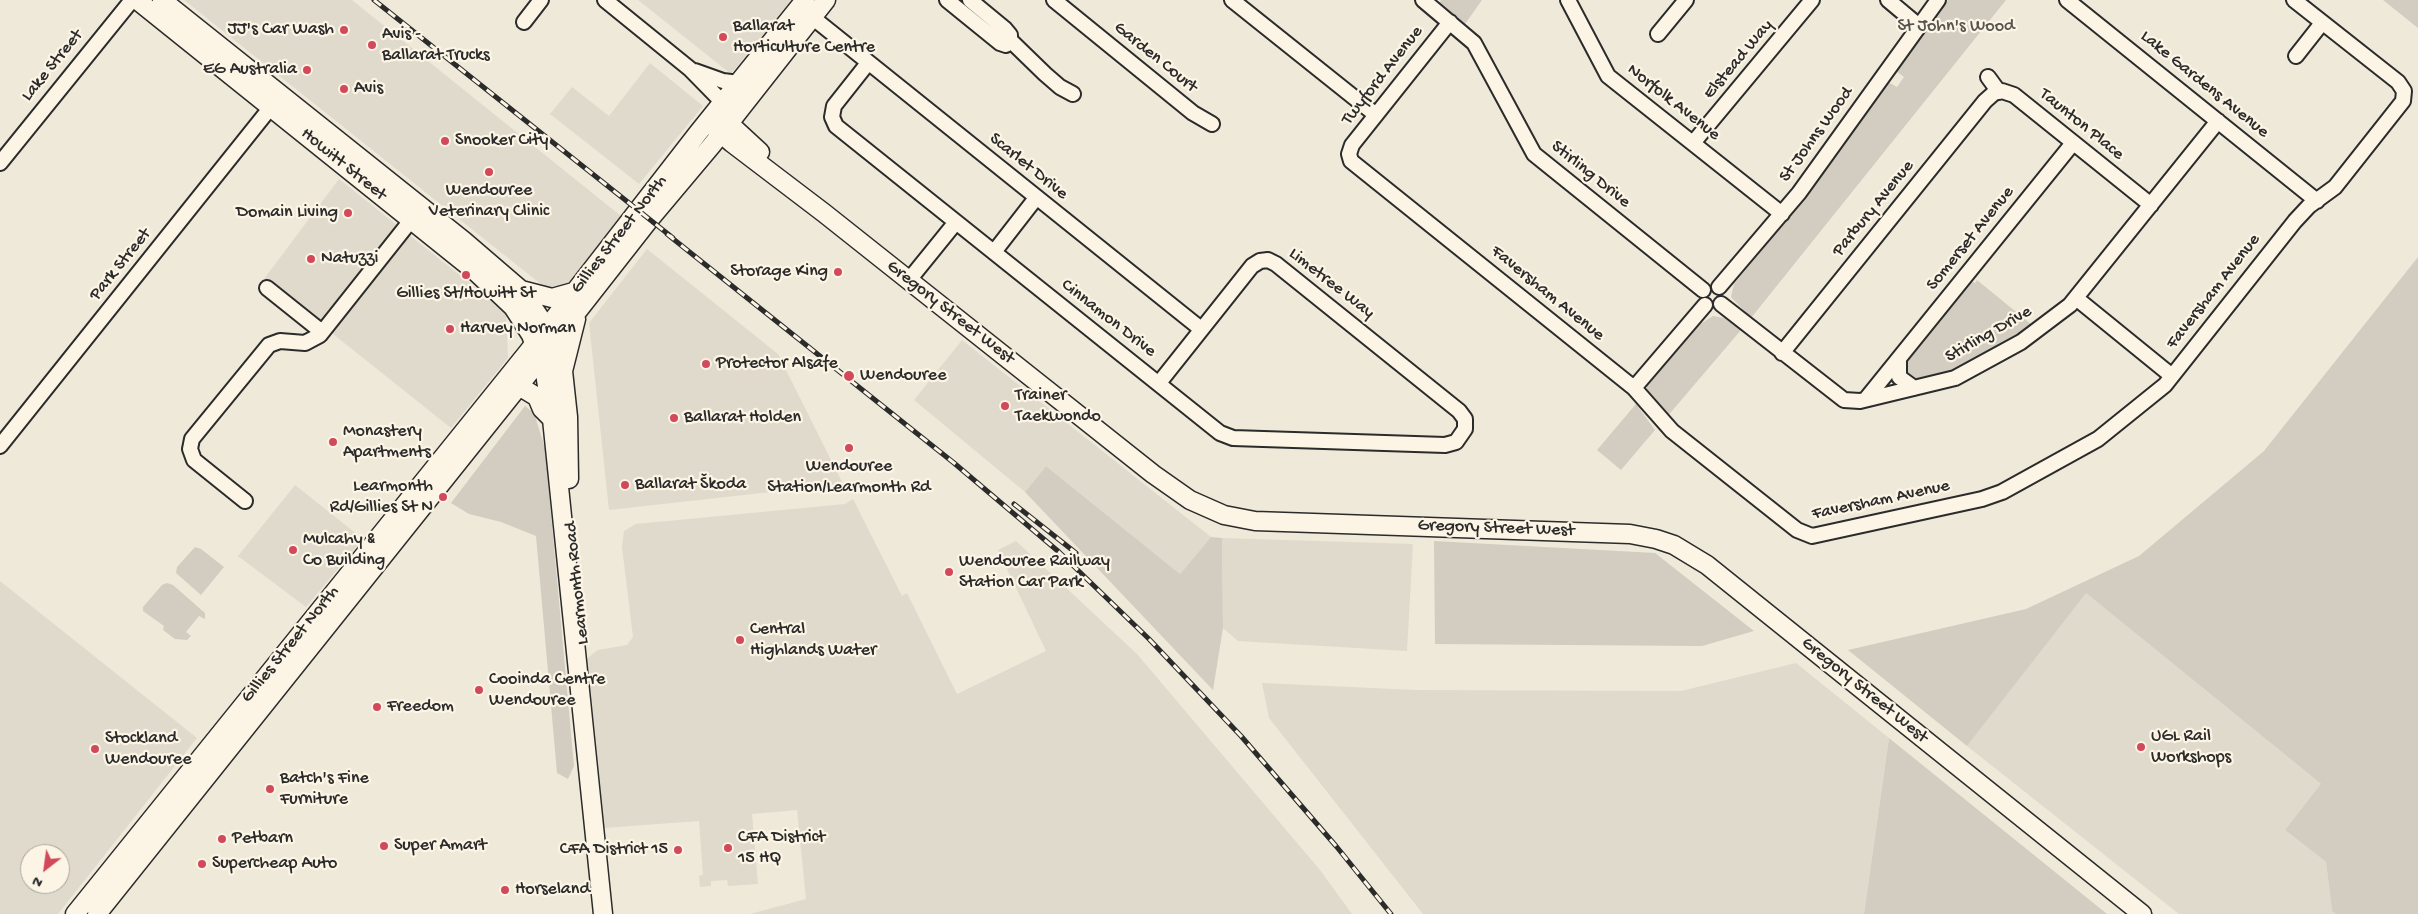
<!DOCTYPE html>
<meta charset="utf-8">
<style>
body{margin:0}
#map{position:relative;width:2418px;height:914px;overflow:hidden;background:#efe9da;font-family:"Gochi Hand",sans-serif}
canvas{display:block}
.north{position:absolute;left:20px;top:844px;width:50px;height:50px;box-sizing:border-box;background:#fcf5e5;border:1px solid #a8a49b;border-radius:50%;rotate:210deg;font-size:14px;font-weight:700;line-height:20px;text-align:center;color:#2b2b2b}
.north::after{content:'';display:block;margin:auto;width:18px;height:22px;background:#d1495b;clip-path:polygon(50% 0,100% 100%,50% 72%,0 100%)}
</style>
<div id="map">
<canvas width="2418" height="914"></canvas>
<div class="north">N</div>
</div>
<script>
const ctx = document.querySelector('canvas').getContext('2d');
ctx.lineJoin = 'round';
function fillPath(path, color) { ctx.fillStyle = color; ctx.fill(path, 'evenodd'); }
const shape = rows => new Path2D(rows.map(r => 'M' + r).join(''));
function trace(path, color, width, dash) { ctx.strokeStyle = color; ctx.lineWidth = width; ctx.lineCap = dash ? 'butt' : 'round'; ctx.setLineDash(dash || []); ctx.stroke(path); }
function label(font, color, halo, rows, align = 'center') {
  ctx.font = font + ' "Gochi Hand",sans-serif'; ctx.lineWidth = 4.5; ctx.setLineDash([]); ctx.textBaseline = 'middle'; ctx.strokeStyle = halo; ctx.fillStyle = color; for (const [text, x, y, turn = 0] of rows) {
    ctx.save(); ctx.translate(x, y); ctx.rotate((+turn || 0) * Math.PI / 180); ctx.textAlign = isNaN(turn) ? turn : align; if (halo) ctx.strokeText(text, 0, 0); ctx.fillText(text, 0, 0); ctx.restore();
  }
}
const built = shape([
 [184,0,352,0,621,216,564,288,547,289],
 [638,0,791,0,731,74],
 [650,63,703,106,639,184,550,114,572,87,609,116],
 [339,179,506,312,508,358,451,428,264,279],
 [647,249,778,354,843,484,609,510,589,323],
 [962,340,1211,537,1180,574,1046,466,1025,492,914,400],
 [295,485,363,539,306,607,238,556],
 [853,499,902,596,907,593,957,694,1046,651,998,550,1016,541,1137,654,1320,870,1352,914,750,914,806,899,797,810,752,814,758,884,728,886,727,880,711,881,711,886,700,887,699,876,703,875,699,821,604,828,586,659,598,650,627,645,633,637,622,547,624,531,636,524,845,504],
 [1222,538,1413,544,1407,651,1238,641,1223,628],
 [0,581,197,738,58,914,0,914],
 [30,854,60,854,60,884,30,884],
 [2085,592,2322,785,2285,830,2326,862,2332,911,2336,914,2179,914,1967,746],
 [1796,663,1889,738,1864,914,1423,914,1269,718,1262,683,1416,690,1681,691]
]);
const green = shape([
 [1441,0,1482,0,1465,24,1439,3],
 [1948,0,2006,0,1751,318,1731,297,1734,284,1800,204,1888,82,1897,87,1904,77,1896,71],
 [2383,0,2418,0,2418,28],
 [2418,257,2418,914,2336,914,2332,911,2326,862,2285,830,2321,784,2086,593,1967,746,1848,650,2026,609,2139,556,2264,451],
 [1969,280,1975,283,1977,280,2032,325,1956,370,1909,380,1901,365],
 [1713,316,1724,318,1741,330,1666,418,1647,391,1647,382,1691,330],
 [1636,404,1655,430,1621,470,1597,450],
 [525,406,534,413,545,448,574,766,568,779,557,773,536,536,501,522,469,514,451,503],
 [1046,466,1180,574,1211,537,1222,538,1223,628,1213,690,1025,492],
 [1434,541,1655,553,1754,631,1702,646,1435,644],
 [195,547,201,549,224,567,201,595,176,573,177,567],
 [167,583,173,585,205,613,205,619,199,616,186,632,191,636,187,640,175,639,163,630,164,626,143,611,143,607,162,585],
 [1889,738,2107,914,1864,914]
]);
const minor = shape([
 [605,0,690,69,735,115],
 [947,0,1000,43,1006,45,1010,40],
 [970,0,1005,29,1010,35,1010,40,1045,74,1060,87,1073,94],
 [1054,0,1193,113,1212,124],
 [1232,0,1376,115],
 [1423,0,1474,43,1534,154,1703,290],
 [1568,0,1608,76,1782,214],
 [1888,0,1919,26],
 [2067,0,2317,201],
 [812,17,1201,329],
 [524,22,541,0],
 [1450,22,1352,145,1349,154,1351,161,1634,388,1672,431,1797,530,1812,536,1982,499,2002,492,2098,439,2165,385,2295,221,2309,206,2335,187,2403,101,2404,91,2398,82,2294,0],
 [1658,34,1686,0],
 [2296,56,2322,23],
 [868,63,834,106,832,117,836,126,1220,433,1233,438,1445,445,1456,442,1465,429,1465,419,1459,411,1276,264,1268,260,1260,261,1252,266,1159,383],
 [695,71,723,81,739,83],
 [1988,77,1999,92],
 [1693,143,1812,0],
 [0,163,132,0],
 [994,252,1036,198],
 [909,280,956,222],
 [1719,287,1799,193,1938,0],
 [267,288,322,332],
 [2076,298,2172,376],
 [1721,304,1844,400,1860,401,1955,378,2021,342,2070,305,2218,121],
 [1782,353,1985,101,1994,93,2002,91,2014,95,2151,205],
 [1899,359,1899,377,1914,388],
 [1634,388,1705,305],
 [1866,399,2073,143],
 [0,446,271,107],
 [245,501,194,460,190,449,192,439,269,345,280,341,305,343,320,335,412,219]
]);
const major = shape([
 [137,0,476,272,513,307,531,335,545,373,552,419,603,914],
 [162,0,464,241,521,290,547,328,563,371,568,417,569,479],
 [721,116,760,152],
 [708,122,732,143,824,213,1153,474,1190,500,1224,515,1255,521,1630,534,1656,539,1674,545,1707,565,2142,914],
 [521,290,552,298,577,291],
 [563,371,576,319],
 [519,386,537,397,542,409,550,417],
 [75,914,528,352,698,133,805,0],
 [97,914,519,386,649,220,712,145,826,0]
]);
const rail = shape([
 [374,0,673,238],
 [667,234,954,463,1059,552,1149,639,1241,736,1336,846,1391,914],
 [1014,504,1076,553]
]);
const markers = [
 [344,30,5,"#d1495b"],
 [723,37,5,"#d1495b"],
 [372,45,5,"#d1495b"],
 [307,70,5,"#d1495b"],
 [344,89,5,"#d1495b"],
 [445,141,5,"#d1495b"],
 [489,172,5,"#d1495b"],
 [348,213,5,"#d1495b"],
 [311,259,5,"#d1495b"],
 [838,272,5,"#d1495b"],
 [466,275,5,"#d1495b"],
 [450,329,5,"#d1495b"],
 [706,364,5,"#d1495b"],
 [849,376,6,"#d1495b"],
 [1005,406,5,"#d1495b"],
 [674,418,5,"#d1495b"],
 [333,442,5,"#d1495b"],
 [849,448,5,"#d1495b"],
 [625,485,5,"#d1495b"],
 [443,497,5,"#d1495b"],
 [293,550,5,"#d1495b"],
 [949,572,5,"#d1495b"],
 [740,640,5,"#d1495b"],
 [479,690,5,"#d1495b"],
 [377,707,5,"#d1495b"],
 [2141,747,5,"#d1495b"],
 [95,749,5,"#d1495b"],
 [270,789,5,"#d1495b"],
 [222,839,5,"#d1495b"],
 [384,846,5,"#d1495b"],
 [728,848,5,"#d1495b"],
 [678,850,5,"#d1495b"],
 [202,864,5,"#d1495b"],
 [505,890,5,"#d1495b"]
];
const poiNames = [
 ["Ballarat",733,27],
 ["Horticulture Centre",733,48],
 ["JJ's Car Wash",334,30,"right"],
 ["Avis -",382,35],
 ["Ballarat Trucks",382,56],
 ["EG Australia",297,70,"right"],
 ["Avis",354,89],
 ["Snooker City",455,141],
 ["Wendouree",489,191,"center"],
 ["Veterinary Clinic",489,212,"center"],
 ["Domain Living",338,213,"right"],
 ["Natuzzi",321,259],
 ["Storage King",828,272,"right"],
 ["Gillies St/Howitt St",466,294,"center"],
 ["Harvey Norman",460,329],
 ["Protector Alsafe",716,364],
 ["Wendouree",860,376],
 ["Trainer",1015,396],
 ["Taekwondo",1015,417],
 ["Ballarat Holden",684,418],
 ["Monastery",343,432],
 ["Apartments",343,453],
 ["Wendouree",849,467,"center"],
 ["Station/Learmonth Rd",849,488,"center"],
 ["Ballarat Škoda",635,485],
 ["Learmonth",433,487,"right"],
 ["Rd/Gillies St N",433,508,"right"],
 ["Mulcahy &",303,540],
 ["Co Building",303,561],
 ["Wendouree Railway",959,562],
 ["Station Car Park",959,583],
 ["Central",750,630],
 ["Highlands Water",750,651],
 ["Cooinda Centre",489,680],
 ["Wendouree",489,701],
 ["Freedom",387,707],
 ["UGL Rail",2151,737],
 ["Workshops",2151,758],
 ["Stockland",105,739],
 ["Wendouree",105,760],
 ["Batch's Fine",280,779],
 ["Furniture",280,800],
 ["CFA District",738,838],
 ["15 HQ",738,859],
 ["Petbarn",232,839],
 ["Super Amart",394,846],
 ["CFA District 15",668,850,"right"],
 ["Supercheap Auto",212,864],
 ["Horseland",515,890]
];
const parkNames = [
 ["St John's Wood",1956,27]
];
const streetNames = [
 ["Garden Court",1155,58,39],
 ["Elstead Way",1739,60,-50],
 ["Lake Street",53,66,-51],
 ["Twyford Avenue",1383,76,-52],
 ["Lake Gardens Avenue",2204,85,39],
 ["Norfolk Avenue",1673,103,38],
 ["Taunton Place",2081,125,39],
 ["St Johns Wood",1817,135,-54],
 ["Howitt Street",343,165,39],
 ["Scarlet Drive",1028,167,39],
 ["Stirling Drive",1590,175,39],
 ["Parbury Avenue",1874,209,-51],
 ["Gillies Street North",620,235,-52],
 ["Somerset Avenue",1971,239,-51],
 ["Park Street",121,265,-51],
 ["Limetree Way",1331,284,38],
 ["Faversham Avenue",2214,292,-52],
 ["Faversham Avenue",1547,294,39],
 ["Gregory Street West",950,313,38],
 ["Cinnamon Drive",1108,319,38],
 ["Stirling Drive",1989,335,-30],
 ["Faversham Avenue",1881,501,-12],
 ["Gregory Street West",1496,529,2],
 ["Learmonth Road",578,583,-96],
 ["Gillies Street North",291,645,-51],
 ["Gregory Street West",1864,691,39]
];
fillPath(built, '#e0dacc');
fillPath(green, '#d2cdc0');
trace(minor, '#2b2b2b', 18);
trace(major, '#2b2b2b', 21);
trace(minor, '#fcf5e5', 14);
trace(major, '#fcf5e5', 18);
trace(rail, '#2b2b2b', 5);
trace(rail, '#fcf5e5', 3, [9]);
for (const [x, y, r, color] of markers) { const dot = new Path2D(); dot.arc(x, y, r, 0, 2 * Math.PI); ctx.fillStyle = color; ctx.fill(dot); trace(dot, '#fcf5e5', 2); }
label('18px', '#2b2b2b', '#fcf5e5', poiNames, 'left');
label('18px', '#555450', '#fcf5e5', parkNames);
label('18px', '#2b2b2b', '#fcf5e5', streetNames);
</script>
